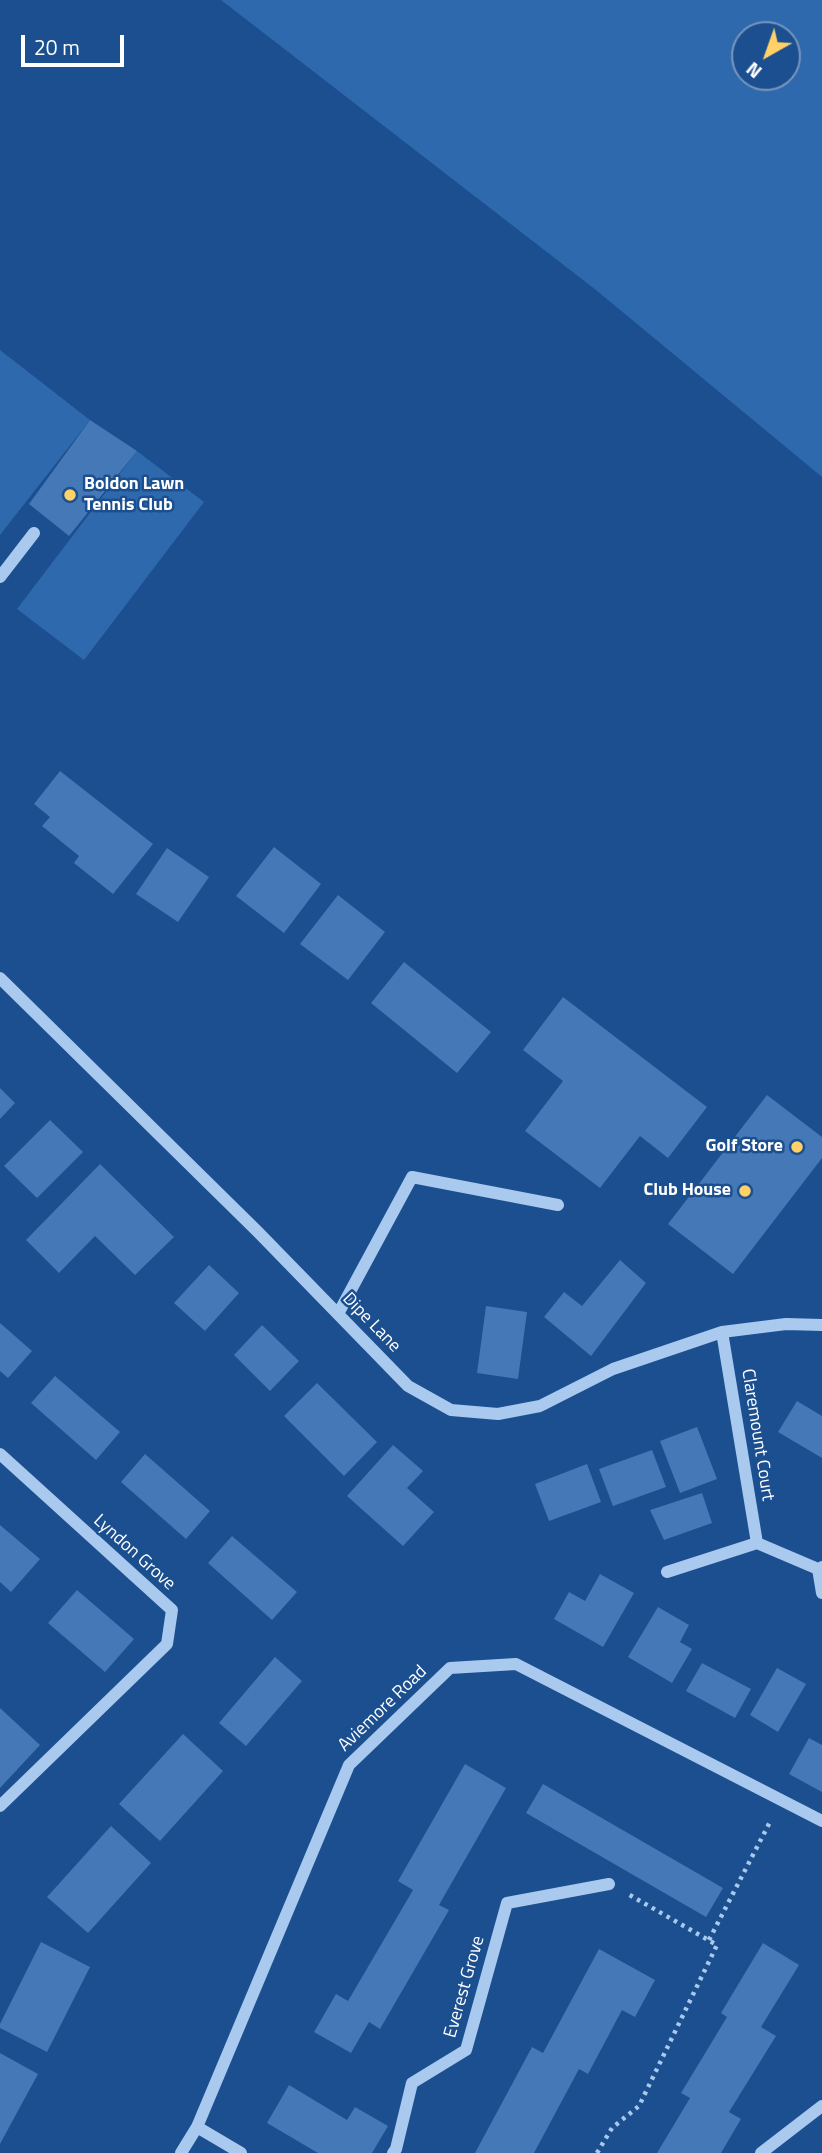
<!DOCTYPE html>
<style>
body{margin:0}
#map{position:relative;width:822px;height:2153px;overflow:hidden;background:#1b4f8f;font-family:"Titillium Web",sans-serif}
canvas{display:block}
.north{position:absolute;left:731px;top:21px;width:70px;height:70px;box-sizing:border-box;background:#1b4f8f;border:2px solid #7695bc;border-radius:50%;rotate:220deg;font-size:19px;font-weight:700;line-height:28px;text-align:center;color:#fff}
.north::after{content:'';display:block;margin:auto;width:24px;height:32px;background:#ffd166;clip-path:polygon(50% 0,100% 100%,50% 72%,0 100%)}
.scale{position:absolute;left:21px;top:35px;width:103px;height:32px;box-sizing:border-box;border:4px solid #fff;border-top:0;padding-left:9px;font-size:21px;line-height:24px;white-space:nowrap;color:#fff;-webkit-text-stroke:5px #1b4f8f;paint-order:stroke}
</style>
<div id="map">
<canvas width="822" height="2153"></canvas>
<div class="north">N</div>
<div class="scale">20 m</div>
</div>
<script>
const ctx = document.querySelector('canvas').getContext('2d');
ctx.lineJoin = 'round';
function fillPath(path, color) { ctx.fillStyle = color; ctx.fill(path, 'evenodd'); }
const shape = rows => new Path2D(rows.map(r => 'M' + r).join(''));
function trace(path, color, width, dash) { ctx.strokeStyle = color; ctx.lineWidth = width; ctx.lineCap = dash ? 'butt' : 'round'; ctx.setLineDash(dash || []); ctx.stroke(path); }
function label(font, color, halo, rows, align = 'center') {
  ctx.font = font + ' "Titillium Web",sans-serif'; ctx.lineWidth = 5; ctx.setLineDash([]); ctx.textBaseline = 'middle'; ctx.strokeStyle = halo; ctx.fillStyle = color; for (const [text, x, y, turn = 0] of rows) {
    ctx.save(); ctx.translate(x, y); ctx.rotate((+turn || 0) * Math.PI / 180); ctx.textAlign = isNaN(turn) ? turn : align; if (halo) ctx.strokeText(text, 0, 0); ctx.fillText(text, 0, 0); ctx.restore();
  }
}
const green = shape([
 [221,0,822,0,822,477,596,290],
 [745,35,787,35,787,77,745,77],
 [0,350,90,420,0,535],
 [137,451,204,502,84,660,17,609]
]);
const building = shape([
 [90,420,137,451,69,536,29,504],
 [60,771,153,844,113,894,74,863,79,856,42,826,50,817,34,804],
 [274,847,321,884,284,933,236,896],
 [167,848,209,877,178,922,136,894],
 [338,895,385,932,348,980,300,944],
 [404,962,491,1032,457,1073,371,1003],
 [563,997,707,1107,668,1158,640,1136,600,1188,525,1131,563,1081,523,1050],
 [0,1088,15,1103,0,1119],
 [767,1095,822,1137,822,1158,733,1274,668,1224],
 [50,1120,83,1152,37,1198,4,1166],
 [100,1164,174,1237,135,1275,95,1236,59,1273,26,1240],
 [620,1260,646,1283,591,1356,544,1317,564,1292,582,1306],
 [209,1265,239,1293,205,1331,174,1303],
 [486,1306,527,1312,518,1379,477,1373],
 [0,1323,32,1351,8,1378,0,1371],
 [262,1325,299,1361,270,1391,234,1355],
 [55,1376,120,1432,96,1460,31,1403],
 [317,1383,377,1442,344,1476,284,1416],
 [797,1401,822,1416,822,1458,778,1432],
 [697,1427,717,1479,680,1493,660,1441],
 [393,1445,423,1471,407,1488,434,1512,403,1546,347,1496],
 [652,1450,666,1487,613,1506,599,1469],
 [145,1454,210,1511,186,1539,121,1482],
 [587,1464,601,1502,549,1521,535,1484],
 [702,1493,712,1523,664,1540,650,1510],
 [0,1525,40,1559,11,1592,0,1582],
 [232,1536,297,1592,272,1620,208,1563],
 [600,1574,634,1593,603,1647,554,1619,569,1592,585,1601],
 [77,1590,134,1639,105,1672,48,1623],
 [658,1607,689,1625,680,1642,692,1649,672,1683,628,1657],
 [275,1657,302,1681,246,1746,219,1723],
 [702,1663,751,1689,735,1718,686,1691],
 [777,1668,806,1684,778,1732,750,1715],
 [0,1708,40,1745,0,1788],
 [183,1734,223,1771,160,1841,119,1804],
 [809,1738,822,1745,822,1792,789,1774],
 [465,1764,506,1788,439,1905,449,1910,380,2029,369,2022,351,2053,314,2032,336,1994,348,2001,413,1890,398,1881],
 [543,1784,723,1888,706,1917,526,1813],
 [111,1826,151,1863,88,1933,47,1897],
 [41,1942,90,1967,47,2052,0,2028,0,2024],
 [763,1943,799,1965,761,2027,776,2036,729,2112,741,2119,721,2153,657,2153,690,2098,681,2093,727,2017,721,2013],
 [599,1949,655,1980,635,2017,622,2010,588,2074,579,2069,534,2153,475,2153,532,2047,543,2053],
 [0,2053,38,2074,0,2144],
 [289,2085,347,2120,355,2107,388,2126,372,2153,318,2153,267,2123]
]);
const path = shape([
 [709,1940,771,1820],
 [597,2153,612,2128,639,2106,717,1945,628,1894]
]);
const minor = shape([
 [0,577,34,533],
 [0,978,258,1232,408,1386,451,1410,498,1414,540,1406,613,1369,722,1332,786,1324,822,1325],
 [338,1314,412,1177,558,1205],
 [722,1332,757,1543],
 [0,1454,172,1610,167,1644,0,1806],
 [822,1567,818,1569,822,1593],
 [667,1572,757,1543,818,1569],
 [197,2127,241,2153],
 [181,2153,197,2127,349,1765,450,1668,516,1664,822,1821],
 [393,2153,396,2149,412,2083,466,2050,507,1903,609,1884],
 [761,2153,822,2106]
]);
const markers = [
 [70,495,7,"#ffd166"],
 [797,1147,7,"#ffd166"],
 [745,1191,7,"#ffd166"]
];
const poiNames = [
 ["Boldon Lawn",84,485,"left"],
 ["Tennis Club",84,506,"left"],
 ["Golf Store",783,1147],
 ["Club House",731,1191]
];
const streetNames = [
 ["Dipe Lane",371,1323,46],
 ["Claremount Court",757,1435,81],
 ["Lyndon Grove",134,1553,42],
 ["Aviemore Road",383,1709,-44],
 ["Everest Grove",465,1987,-74]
];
fillPath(green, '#2e69ad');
fillPath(building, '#4478b7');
trace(path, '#a9c9ee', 4.5, [3.5, 5]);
trace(minor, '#a9c9ee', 12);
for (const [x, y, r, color] of markers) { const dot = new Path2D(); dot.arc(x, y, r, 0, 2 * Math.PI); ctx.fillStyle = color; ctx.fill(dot); trace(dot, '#1b4f8f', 2.5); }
label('bold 18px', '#fff', '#1b4f8f', poiNames, 'right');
label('18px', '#fff', '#1b4f8f', streetNames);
</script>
